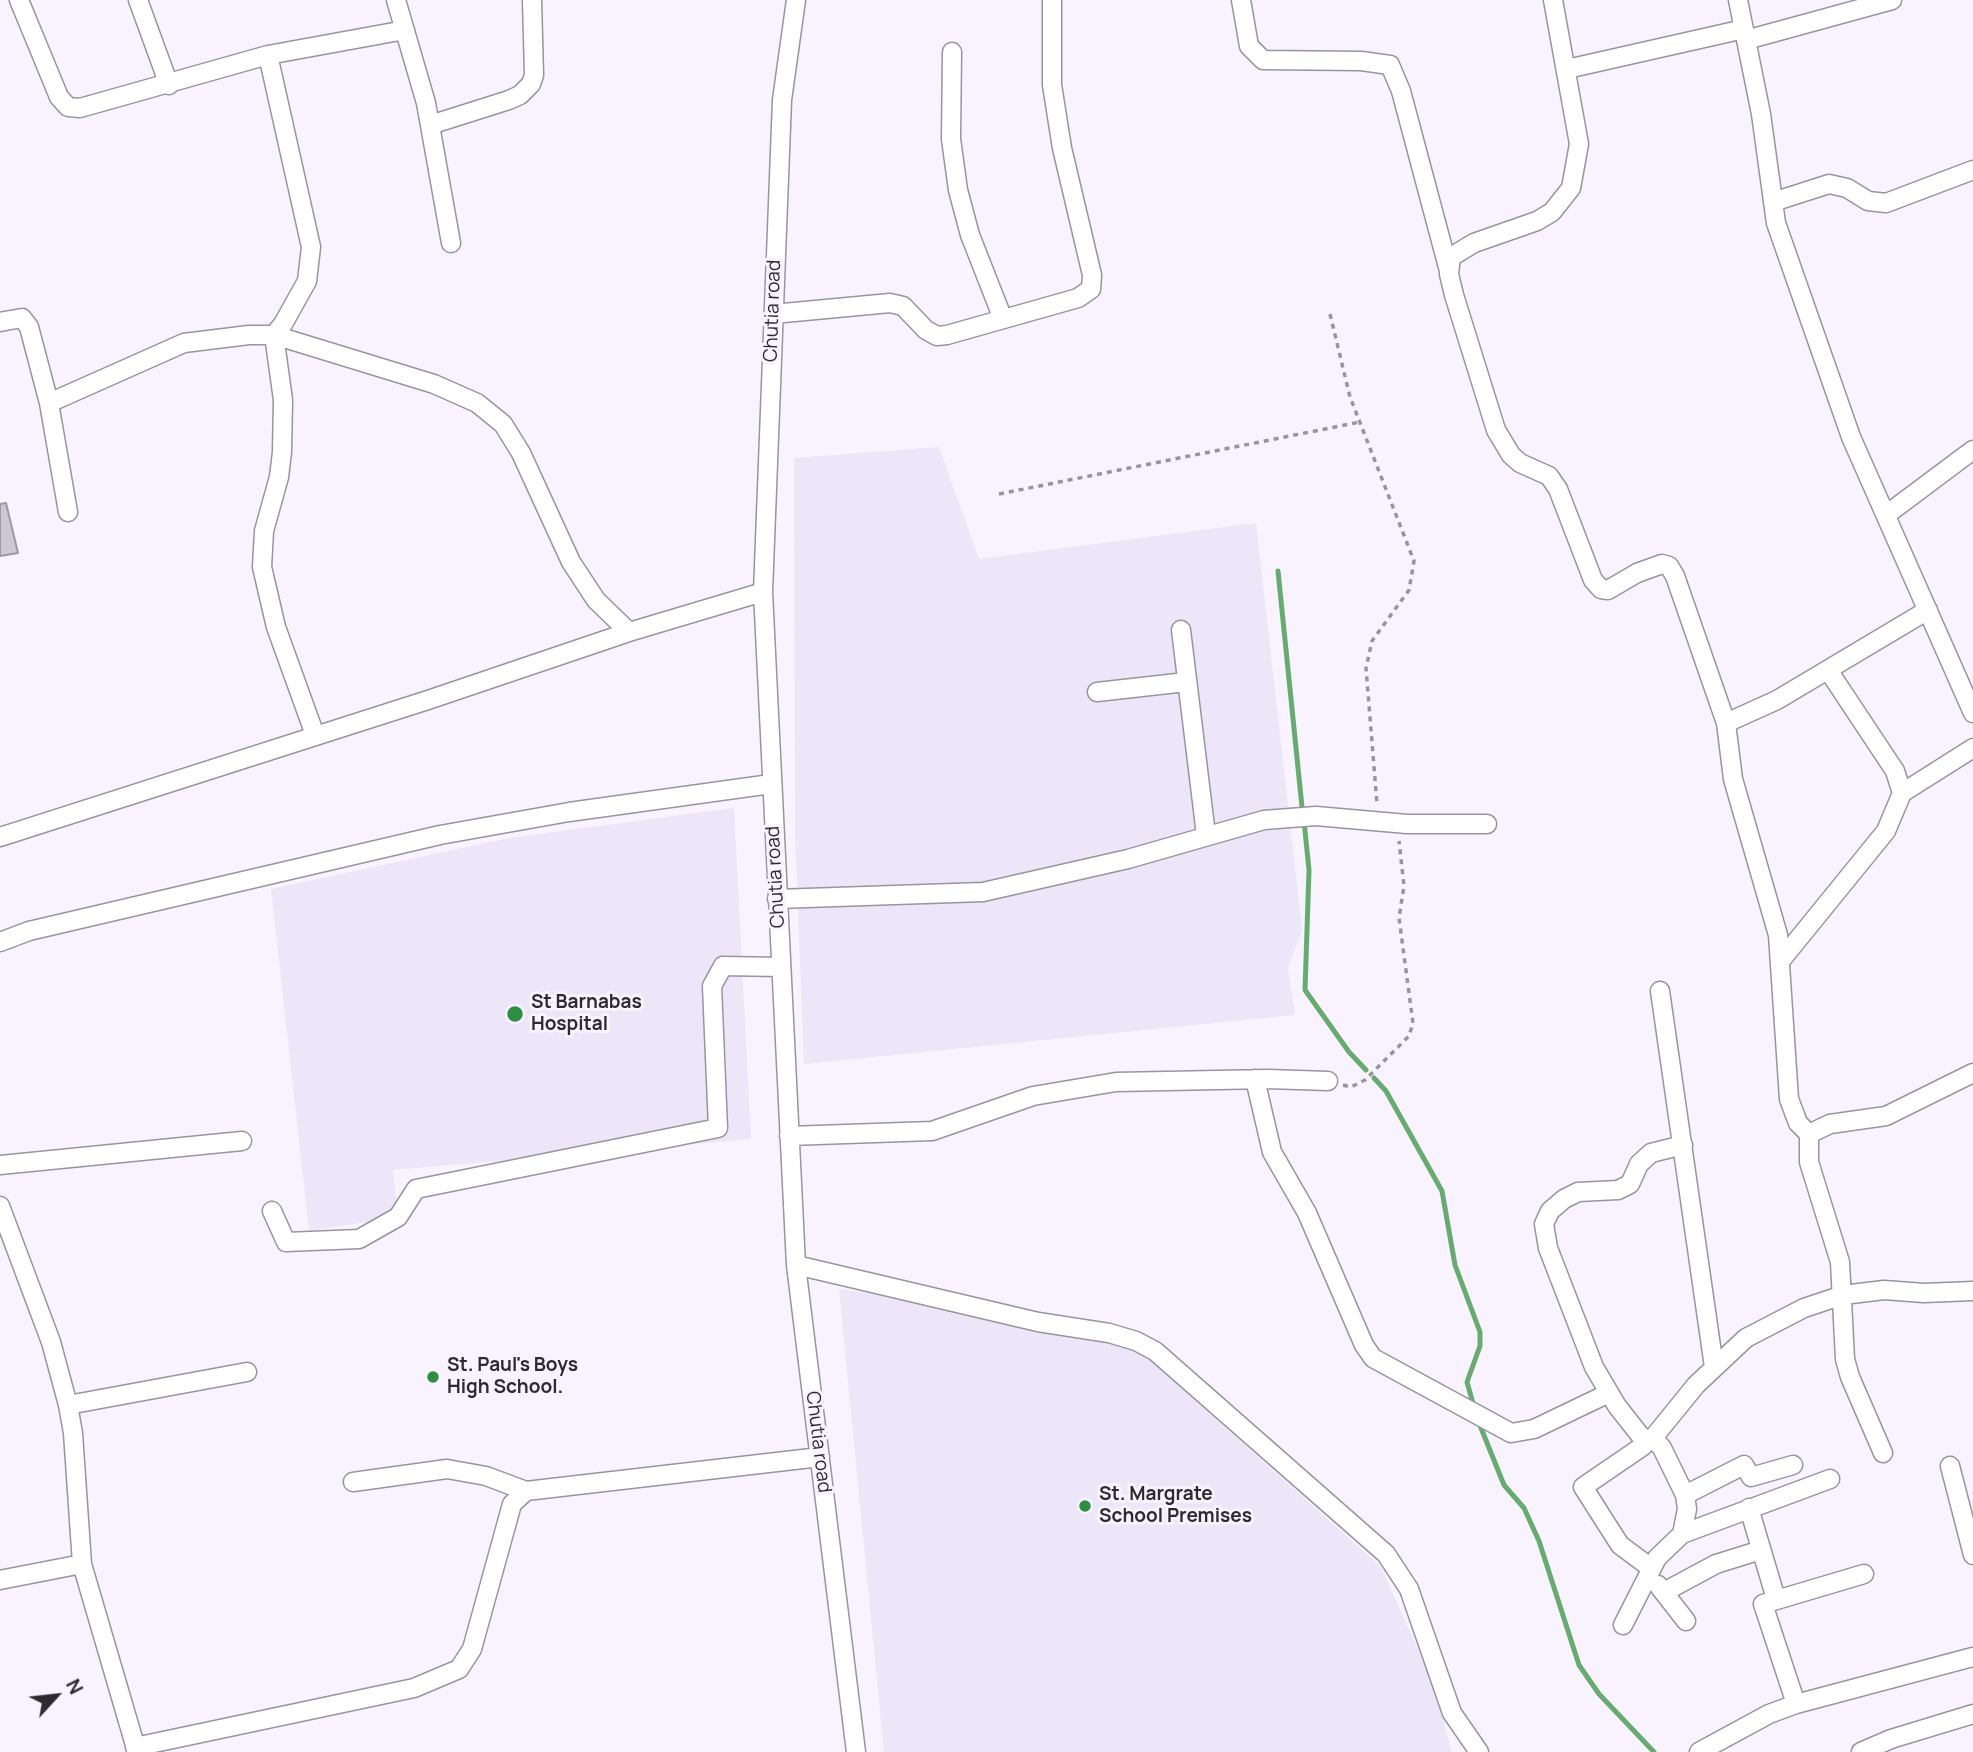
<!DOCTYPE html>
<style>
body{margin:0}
#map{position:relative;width:1973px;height:1752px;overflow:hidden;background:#f8f3fe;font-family:Manrope,sans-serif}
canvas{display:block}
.north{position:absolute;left:21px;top:1661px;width:70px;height:70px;-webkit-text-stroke:5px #f8f3fe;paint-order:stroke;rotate:63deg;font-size:19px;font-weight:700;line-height:28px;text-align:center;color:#2d2b2f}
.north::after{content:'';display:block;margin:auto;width:24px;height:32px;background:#2d2b2f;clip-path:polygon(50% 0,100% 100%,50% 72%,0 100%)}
</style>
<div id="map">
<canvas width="1973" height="1752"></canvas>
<div class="north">N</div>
</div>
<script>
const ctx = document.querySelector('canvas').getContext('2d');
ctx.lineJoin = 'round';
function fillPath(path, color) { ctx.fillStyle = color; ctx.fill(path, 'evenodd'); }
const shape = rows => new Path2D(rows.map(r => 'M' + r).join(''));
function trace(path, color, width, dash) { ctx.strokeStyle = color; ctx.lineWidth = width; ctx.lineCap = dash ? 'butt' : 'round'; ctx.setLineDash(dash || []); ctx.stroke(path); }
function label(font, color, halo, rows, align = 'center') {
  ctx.font = font + ' Manrope,sans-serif'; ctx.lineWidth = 6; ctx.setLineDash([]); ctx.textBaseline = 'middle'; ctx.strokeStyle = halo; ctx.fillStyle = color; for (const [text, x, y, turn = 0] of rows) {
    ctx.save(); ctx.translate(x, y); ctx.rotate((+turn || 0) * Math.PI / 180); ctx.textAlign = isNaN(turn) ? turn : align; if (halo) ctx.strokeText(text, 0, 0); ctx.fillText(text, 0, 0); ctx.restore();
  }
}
const built = shape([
 [939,447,979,559,1256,523,1302,930,1288,967,1295,1015,804,1064,795,834,794,458],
 [734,808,751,1139,393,1170,398,1217,309,1231,271,889,509,838],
 [839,1289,1110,1325,1381,1567,1433,1683,1452,1752,884,1752]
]);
const stream = shape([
 [1278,571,1302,807],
 [1304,821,1309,870,1305,990,1349,1052,1366,1070],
 [1374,1078,1386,1091,1442,1191,1455,1265,1480,1332,1480,1346,1467,1382,1474,1407],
 [1479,1423,1504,1485,1524,1508,1539,1541,1579,1665,1599,1694,1654,1752]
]);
const building = shape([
 [6,503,18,553,0,556,0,504,6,503]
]);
const path = shape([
 [1330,314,1350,397,1414,561,1409,590,1372,641,1366,668,1377,804],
 [999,494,1360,422],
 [1343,1085,1351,1087,1365,1080,1409,1036,1413,1023,1399,918,1404,886,1399,841]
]);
const minor = shape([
 [19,0,59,97,68,107,80,108,268,55,405,30],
 [138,0,169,85],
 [396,0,426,103,451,243],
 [796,0,782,100,763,592,796,1265,856,1752],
 [1241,0,1249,46,1263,60,1361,61,1390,65,1401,91,1449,271],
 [1553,0,1579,144,1571,188,1552,212,1537,221,1474,243,1451,257,1449,274,1454,295,1496,430,1511,455,1520,463,1549,476,1558,489,1593,580,1601,589,1608,590,1637,573,1662,564,1669,566,1675,576,1726,723,1733,779,1778,935,1789,1099,1798,1123,1809,1134],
 [1738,0,1761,114,1776,223,1851,437,1973,713],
 [1746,40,1892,0],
 [952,52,951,139,958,190,970,235,1003,319],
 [268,55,311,247,307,281,283,324,274,335,283,400,282,452,279,477,264,531,262,567,276,627,315,735],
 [1567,69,1744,29],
 [430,125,509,100,520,95,531,84,534,75,532,0],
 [1773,202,1829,184,1847,188,1868,201,1886,203,1973,170],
 [773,314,890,303,903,306,926,330,937,336,947,335,1078,298,1091,289,1092,275,1062,148,1052,85,1052,0],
 [0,322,22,318,29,327,49,403,68,512],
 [49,403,184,343,249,335,274,335,434,384,477,403,503,424,521,453,571,562,596,600,629,632],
 [1886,515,1973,450],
 [1181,630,1206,835],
 [1097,692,1186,682],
 [1726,723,1777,700,1928,610],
 [1902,793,1973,748],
 [0,837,428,700,629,632,763,592],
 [777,899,983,892,1128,859,1264,820,1316,816,1407,824,1487,824],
 [0,942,29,931,440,835,569,812,771,784],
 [1782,959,1886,831,1902,793,1895,771,1828,670],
 [1660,991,1714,1367],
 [1255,1079,1272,1152,1307,1213,1364,1345,1373,1358,1511,1433,1534,1429,1609,1393],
 [789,1136,932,1131,1033,1096,1116,1082,1268,1079,1328,1081],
 [0,1165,242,1141],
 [0,1206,51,1342,68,1405,73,1433,82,1564,137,1752],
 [272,1211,286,1242,359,1239,398,1217,416,1189,718,1128,712,986,723,966,781,967],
 [796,1265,1038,1322,1109,1333,1136,1341,1155,1351,1386,1554,1409,1589,1452,1713,1479,1752],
 [68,1405,247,1372],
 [1653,1438,1696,1385,1746,1338,1804,1308,1843,1295,1884,1290,1924,1293,1973,1291],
 [1643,1439,1617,1406,1594,1367,1548,1248,1544,1224,1550,1211,1564,1199,1578,1192,1618,1190,1630,1184,1639,1164,1651,1153,1683,1145],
 [1643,1439,1643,1446,1583,1487,1620,1545,1651,1568],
 [1883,1453,1850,1377,1845,1359,1840,1262,1809,1162,1809,1134,1830,1124,1886,1116,1973,1073],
 [1950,1466,1973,1555],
 [353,1482,447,1469,486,1476,526,1491],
 [1685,1495,1744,1465,1751,1477,1793,1465],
 [1749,1508,1776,1599],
 [1682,1534,1830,1479],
 [0,1580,82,1564],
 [1658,1585,1686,1621],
 [1664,1592,1716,1564,1761,1550],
 [1623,1625,1657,1558,1682,1534,1687,1509,1685,1495,1662,1448,1653,1438,1643,1439],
 [1796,1704,1763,1604,1864,1574],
 [135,1747,414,1688,459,1669,472,1649,512,1504,526,1491,820,1457],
 [1699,1752,1769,1714,1796,1704,1973,1657],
 [1861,1752,1891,1739,1973,1714]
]);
const markers = [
 [515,1014,9,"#2e8e42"],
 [433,1377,7,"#2e8e42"],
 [1085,1506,7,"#2e8e42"]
];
const streetNames = [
 ["Chutia road",773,311,-88],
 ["Chutia road",776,877,-93],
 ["Chutia road",818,1442,83]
];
const poiNames = [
 ["St Barnabas",531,1003],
 ["Hospital",531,1025],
 ["St. Paul's Boys",447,1366],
 ["High School.",447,1388],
 ["St. Margrate",1099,1495],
 ["School Premises",1099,1517]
];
fillPath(built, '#ede5f8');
trace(stream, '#68ab70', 5);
fillPath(building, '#cdc8d4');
trace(building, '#9d98a3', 2);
trace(minor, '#99949f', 21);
trace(path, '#97949b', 3.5, [5, 5]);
trace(minor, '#fff', 18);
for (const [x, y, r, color] of markers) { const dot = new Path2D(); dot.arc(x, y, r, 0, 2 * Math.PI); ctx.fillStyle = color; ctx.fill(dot); trace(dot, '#f8f3fe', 2.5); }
label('19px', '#2d2b2f', '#f8f3fe', streetNames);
label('bold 19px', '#2d2b2f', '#f8f3fe', poiNames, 'left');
</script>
